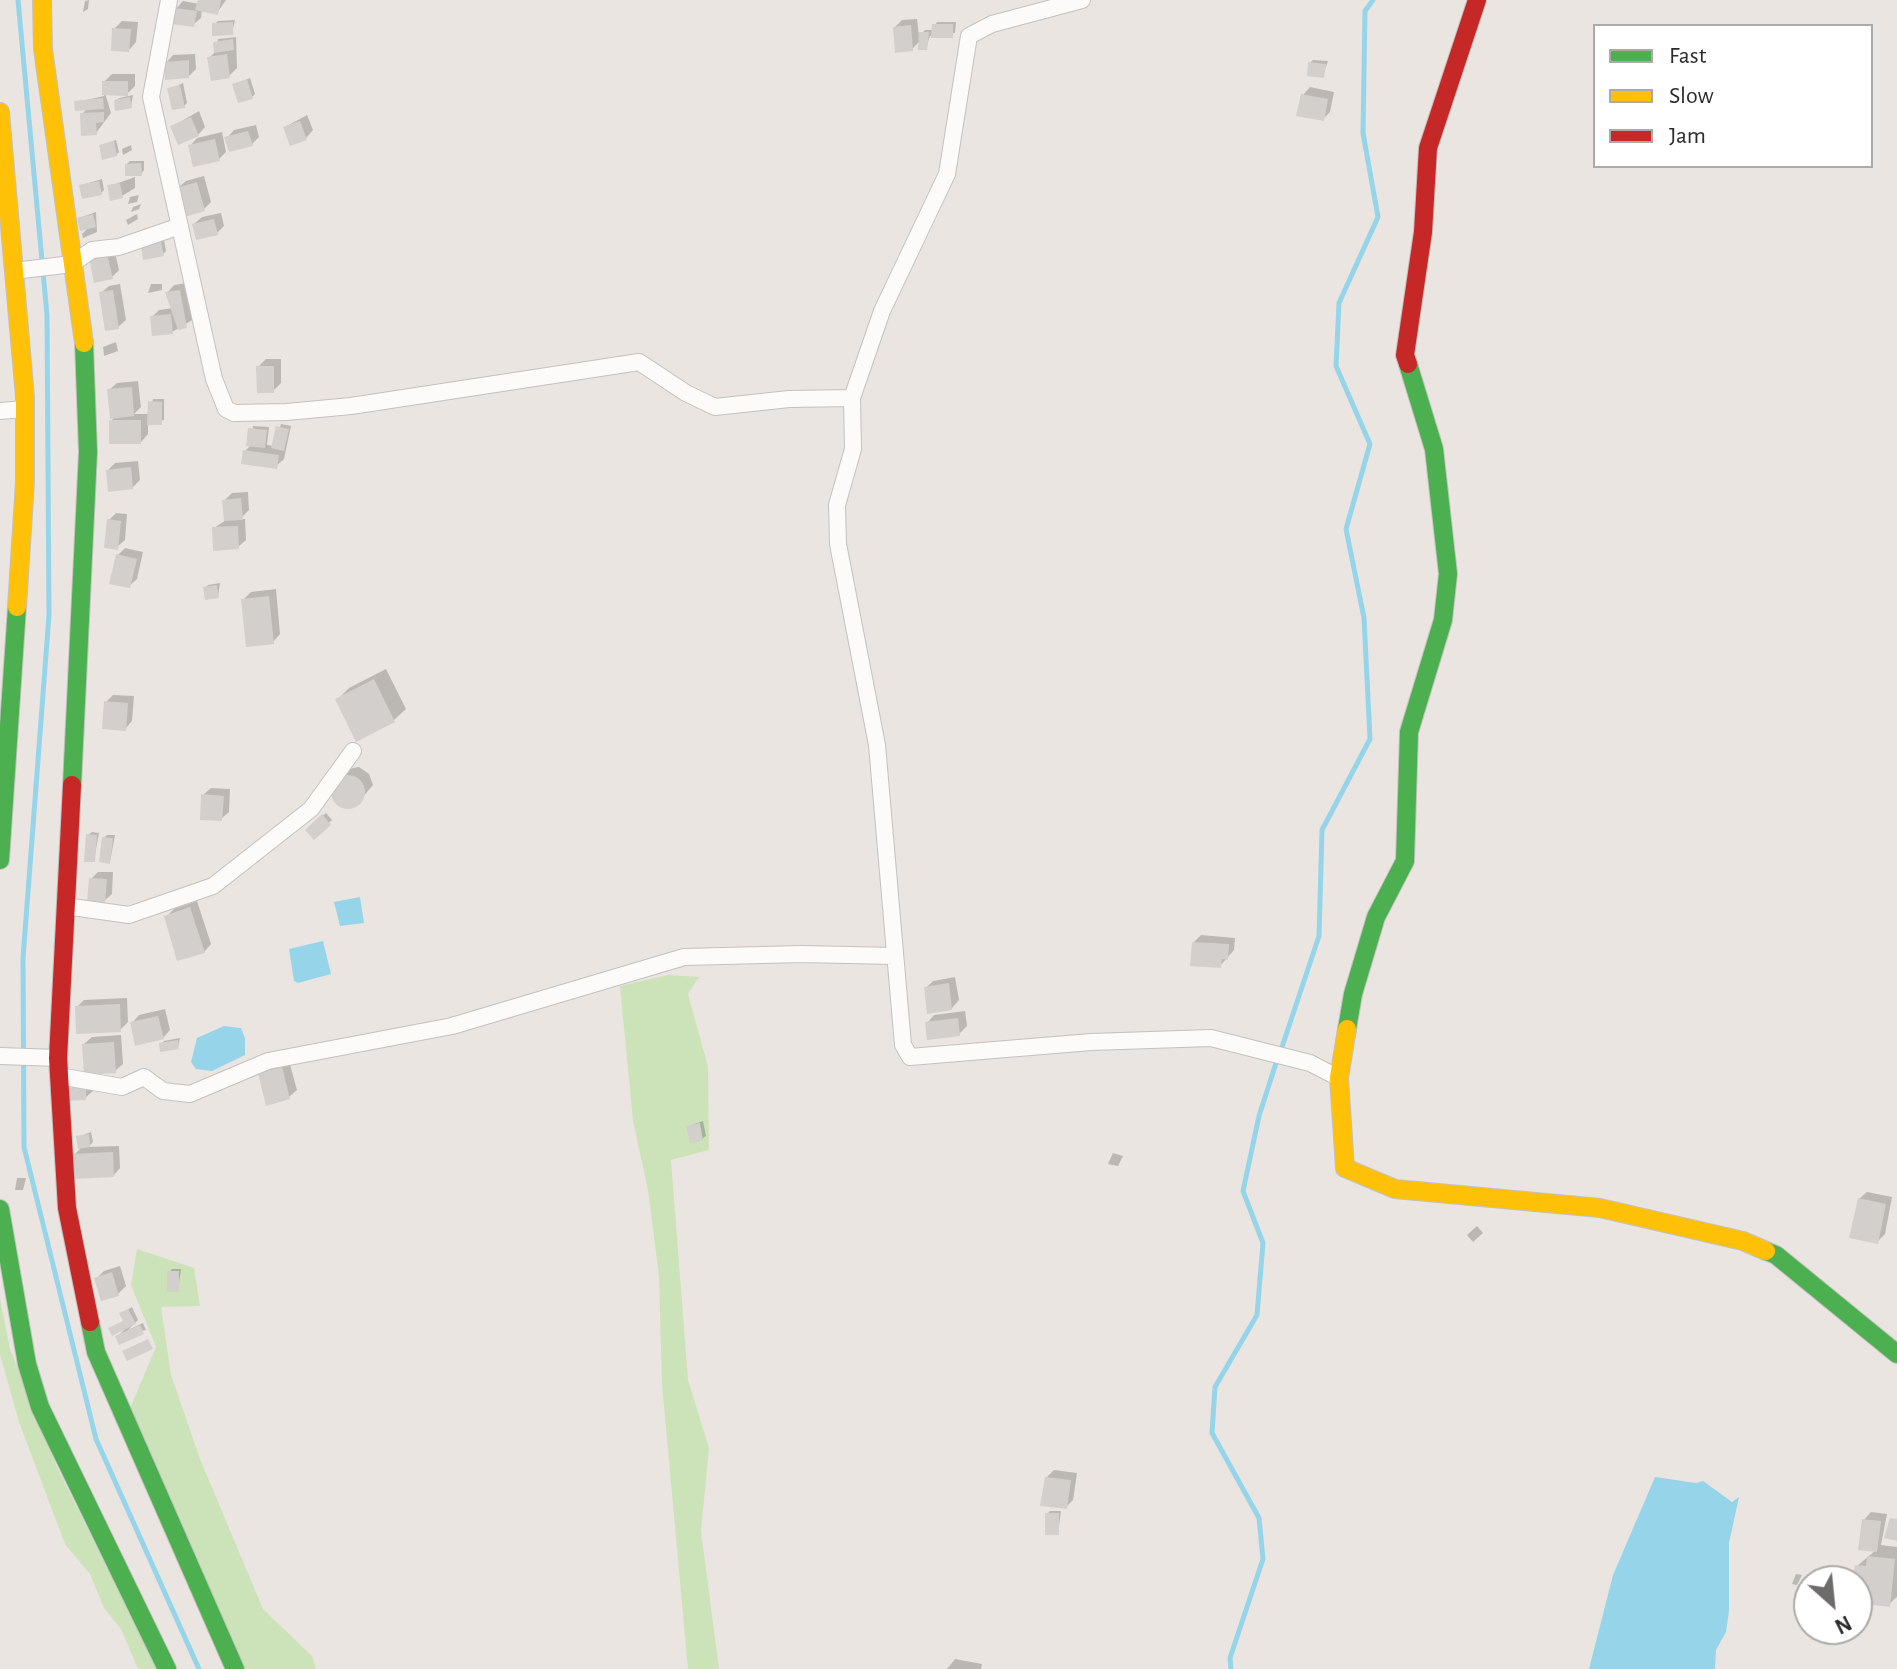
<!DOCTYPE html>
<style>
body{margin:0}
#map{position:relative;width:1897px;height:1669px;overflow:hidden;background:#eae5e0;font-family:"Alegreya Sans",sans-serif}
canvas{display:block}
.legend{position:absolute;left:1593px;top:24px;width:280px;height:144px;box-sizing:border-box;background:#fff;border:2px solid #aaa;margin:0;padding:10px 14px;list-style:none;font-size:24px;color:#2b2b2b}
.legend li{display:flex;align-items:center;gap:16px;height:40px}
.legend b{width:40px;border:2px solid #aaa}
.north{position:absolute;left:1793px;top:1565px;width:80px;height:80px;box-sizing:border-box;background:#fff;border:2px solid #aaa;border-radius:50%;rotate:153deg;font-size:22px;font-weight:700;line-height:32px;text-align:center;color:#2b2b2b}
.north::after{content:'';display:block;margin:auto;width:28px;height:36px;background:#6e6c6a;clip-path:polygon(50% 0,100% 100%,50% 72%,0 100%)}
</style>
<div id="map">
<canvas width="1897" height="1669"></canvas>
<ul class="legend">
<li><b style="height:10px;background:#4caf50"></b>Fast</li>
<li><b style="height:10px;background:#ffc107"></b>Slow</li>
<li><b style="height:10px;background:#c62828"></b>Jam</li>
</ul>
<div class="north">N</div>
</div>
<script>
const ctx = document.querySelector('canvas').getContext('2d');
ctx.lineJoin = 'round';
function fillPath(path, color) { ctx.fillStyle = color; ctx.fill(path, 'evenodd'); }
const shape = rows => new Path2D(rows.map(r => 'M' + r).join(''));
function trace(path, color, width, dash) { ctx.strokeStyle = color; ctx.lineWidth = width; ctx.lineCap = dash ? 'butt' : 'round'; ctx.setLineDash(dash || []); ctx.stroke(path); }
const green = shape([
 [668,975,699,977,688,994,708,1067,709,1150,671,1160,688,1380,709,1448,701,1531,719,1669,688,1669,662,1384,659,1276,648,1190,633,1121,620,986],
 [137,1249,194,1268,200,1306,161,1307,171,1375,200,1459,263,1609,312,1656,316,1669,243,1669,128,1413,156,1347,131,1285],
 [0,1299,10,1349,57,1467,157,1669,138,1669,121,1629,104,1608,90,1574,65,1544,19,1422,0,1354]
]);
const water = shape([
 [360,897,364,923,340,926,334,902],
 [323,941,331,974,298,983,294,981,289,949],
 [224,1026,241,1028,245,1038,245,1055,212,1071,196,1069,191,1062,197,1038],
 [1655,1477,1696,1483,1703,1481,1732,1502,1739,1497,1729,1543,1729,1611,1726,1632,1716,1650,1715,1669,1589,1669,1613,1575]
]);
const shadow = shape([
 [89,0,88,9,83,12,85,1],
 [200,0,226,0,217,13,202,9,201,18,193,25,176,9,183,1,199,4],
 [917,19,919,36,925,30,933,30,937,22,956,22,955,33,930,36,926,48,921,40,912,49,895,27,902,20],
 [235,20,232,33,214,24,218,21],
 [122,21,138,22,136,42,129,50,114,29],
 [236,37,237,68,229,76,209,58,216,51,218,39],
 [195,54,196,69,188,77,166,63,173,55],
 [1313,60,1328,61,1323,75,1310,63],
 [112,74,135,74,135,86,127,94,105,93,111,113,96,133,82,114,88,108,77,102,104,96,104,82],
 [250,78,255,94,252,97,234,85],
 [183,83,187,103,184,106,170,89],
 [1310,87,1334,92,1330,112,1323,119,1303,95],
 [133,95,131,107,116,101,119,98],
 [199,111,205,127,198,135,173,126],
 [307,115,313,130,306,138,285,127],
 [256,125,259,137,252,144,227,138,234,130],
 [222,132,226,152,219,159,190,146,197,138],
 [116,140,119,152,116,155,101,145],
 [131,145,132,150,123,155,122,149],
 [130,161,144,161,144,170,141,174,127,164],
 [204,176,211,202,204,209,178,188,186,181],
 [135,177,135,188,122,196,110,186],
 [102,179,104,190,101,193,81,185],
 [139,195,137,202,128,204,130,197],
 [141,204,139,209,131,212,133,207],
 [96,212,97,232,83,238,82,234,89,227,79,218],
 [221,213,224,226,217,233,194,224,202,217],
 [137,214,138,219,128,225,126,220],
 [164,240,166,251,163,254,143,246],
 [114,248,119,270,112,277,99,251],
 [187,283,194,319,172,332,152,317,159,310,173,308,167,293,174,285],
 [120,284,126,320,118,327,101,293,109,286],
 [151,284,162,284,162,290,148,293],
 [116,342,118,351,104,356,103,347],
 [266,359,281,359,281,383,273,391,258,367],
 [138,381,141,407,134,414,150,414,153,399,164,399,164,420,148,423,148,434,141,442,111,421,116,416,109,390,117,383],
 [281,424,291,426,284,459,276,466,245,451,251,445,253,426,269,427,267,445,274,446],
 [138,461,140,480,132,488,108,470,115,463],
 [248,492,249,510,240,519,245,519,246,540,238,547,214,528,226,520,224,501,232,493],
 [116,513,127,514,125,540,117,547,109,520],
 [125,548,143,552,137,579,129,586,118,555],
 [220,583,218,596,205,588,208,585],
 [276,589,280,634,273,642,243,600,251,592],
 [386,669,406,709,394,720,357,739,337,700,349,688],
 [113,695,134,696,132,721,125,729,106,702],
 [359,767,369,774,373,785,356,805,344,808,336,802,334,787,348,769],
 [211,788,230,789,229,812,221,819,203,795],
 [326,813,332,820,314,837,307,830],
 [92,832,99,833,94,860,88,835],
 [107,835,115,835,110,862,104,838],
 [98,872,113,872,112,894,104,901,91,879],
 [197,901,211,944,204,952,166,917,174,909],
 [1201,935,1235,938,1234,950,1220,966,1193,943],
 [955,977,959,1000,952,1008,926,988,933,981],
 [127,998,128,1022,120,1030,77,1007,84,1000],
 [165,1009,170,1030,163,1038,132,1023,139,1015],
 [965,1011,967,1026,959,1034,927,1023,934,1015],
 [121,1035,123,1064,115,1071,93,1072,93,1091,85,1098,84,1044,92,1037],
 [180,1038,178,1047,161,1044,164,1041],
 [289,1061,297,1090,289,1097,260,1074,268,1066],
 [703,1121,706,1136,702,1139,689,1126],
 [91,1132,93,1142,88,1147,119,1146,120,1168,113,1176,74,1155,80,1149,78,1137],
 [1113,1153,1123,1156,1118,1166,1108,1164],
 [17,1178,26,1178,23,1190,15,1190],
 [1867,1192,1892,1197,1885,1234,1877,1242,1859,1199],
 [1477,1226,1483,1233,1473,1242,1467,1235],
 [120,1266,126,1286,118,1294,96,1279,104,1271],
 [172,1269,181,1269,178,1290,169,1272],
 [132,1307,138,1320,128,1330,143,1323,146,1330,118,1336,127,1327,110,1329,125,1320,122,1313],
 [1054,1470,1077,1473,1073,1500,1066,1507,1047,1477],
 [1050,1511,1061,1511,1058,1533,1047,1514],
 [1871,1512,1887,1514,1881,1545,1897,1547,1897,1597,1889,1604,1857,1585,1857,1566,1876,1550,1864,1520],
 [1796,1574,1802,1575,1797,1585,1792,1584],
 [955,1659,982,1664,981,1669,947,1669]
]);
const stream = shape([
 [18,0,47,315,49,615,23,958,24,1147,96,1439,199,1669],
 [1281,1050,1319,936,1322,830,1370,739,1364,618,1346,529,1370,444,1336,366,1339,303,1378,217,1363,133,1365,11,1373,0],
 [1231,1669,1230,1658,1263,1559,1259,1518,1212,1433,1215,1387,1257,1315,1263,1243,1243,1191,1259,1116,1277,1060]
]);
const building = shape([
 [198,0,221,0,218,15,195,10],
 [174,8,197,11,194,27,172,24],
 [233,22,233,35,212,36,212,23],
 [932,24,953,24,953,38,931,38],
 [911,25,913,51,895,53,893,27],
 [112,28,131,29,129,52,111,51],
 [919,32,929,32,927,50,918,50],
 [233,39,234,50,214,53,213,42],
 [227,54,230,78,211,81,207,57],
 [189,60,189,78,165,80,164,62],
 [1308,62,1326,64,1324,78,1307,76],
 [247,79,253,99,238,103,232,84],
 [102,81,128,81,128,96,102,95],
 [180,85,185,108,172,110,167,88],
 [1301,94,1328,99,1324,121,1296,116],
 [130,97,132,108,115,111,114,100],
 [103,98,104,109,75,111,74,101],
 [104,112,104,122,96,123,97,135,81,136,80,113],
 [191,117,199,136,178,145,170,126],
 [300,121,307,140,290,146,283,127],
 [248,131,253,146,229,152,224,137],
 [215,139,220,161,193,167,188,145],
 [114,141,117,156,102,160,99,145],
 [141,163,142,176,125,176,125,164],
 [99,181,102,195,82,199,79,185],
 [197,182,205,211,184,217,176,188],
 [120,183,123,198,110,201,107,185],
 [93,214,96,227,80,231,77,218],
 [214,219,218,235,196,240,192,224],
 [161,242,164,256,143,260,141,245],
 [107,254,113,279,94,283,89,258],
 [113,290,119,329,105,331,99,292],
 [180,290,187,328,178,330,165,292],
 [171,314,173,334,152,336,150,316],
 [256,366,274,366,274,393,257,393],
 [132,387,134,416,110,419,107,389],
 [148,401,162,402,162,425,147,425],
 [109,420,141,420,141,444,109,444],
 [276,426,289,429,284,451,271,448],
 [248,428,267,430,265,448,246,446],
 [243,450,279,455,277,469,241,464],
 [131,467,133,489,108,492,106,470],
 [241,498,243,520,224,521,222,500],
 [107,519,121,521,118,550,104,548],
 [238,526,239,549,213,551,212,527],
 [116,554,137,559,130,588,109,584],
 [217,585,219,598,205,600,203,587],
 [269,596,274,644,246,647,241,599],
 [374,679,395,722,356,742,335,699],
 [104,701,128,703,126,731,102,729],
 '331 792a17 17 0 1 1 34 0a17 17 0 1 1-34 0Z',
 [201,794,224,796,222,821,200,820],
 [322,814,331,825,314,840,305,830],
 [86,834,97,835,95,862,84,862],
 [102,837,113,838,110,864,99,862],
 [89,878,107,879,105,904,87,902],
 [190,907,205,953,177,961,164,916],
 [1192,942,1229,944,1228,960,1222,959,1221,968,1190,966],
 [949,983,952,1010,927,1014,924,987],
 [120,1004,121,1032,76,1034,75,1006],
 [158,1016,164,1039,135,1046,130,1022],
 [958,1018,960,1036,927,1040,925,1022],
 [178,1040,179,1049,160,1052,159,1043],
 [114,1042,116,1073,84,1075,82,1044],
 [282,1067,290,1099,266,1106,258,1073],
 [86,1082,86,1100,65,1101,65,1083],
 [700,1123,703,1141,690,1143,686,1126],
 [89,1134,90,1147,78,1149,76,1136],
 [113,1152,114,1177,73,1179,72,1154],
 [1858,1198,1886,1204,1878,1244,1849,1238],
 [167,1271,179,1271,179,1292,167,1292],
 [112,1272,119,1296,101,1301,94,1278],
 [128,1309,136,1324,112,1336,108,1328,123,1321,119,1313],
 [140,1325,144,1334,119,1345,115,1336],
 [148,1339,153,1349,127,1361,122,1351],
 [1045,1477,1071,1480,1067,1509,1040,1506],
 [1045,1513,1059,1513,1059,1535,1045,1535],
 [1890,1518,1897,1519,1897,1541,1884,1538],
 [1862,1519,1881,1521,1877,1552,1858,1550],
 [1867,1556,1895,1559,1890,1607,1858,1603,1860,1587,1853,1581,1855,1565,1866,1566]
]);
const street = shape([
 [169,0,151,97,214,379,226,409,234,413,287,412,351,406,639,362,686,393,715,407,789,399,852,398],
 [1082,0,992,24,969,36,947,174,882,311,852,398,853,449,837,505,838,544,877,745,903,1045,910,1057,1091,1042,1211,1038,1310,1063,1339,1078],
 [14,271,72,264,92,250,119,247,180,226],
 [0,411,24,409],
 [65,906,129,915,213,886,311,809,353,751],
 [0,1056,58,1058],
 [59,1076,122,1087,144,1077,163,1091,190,1094,268,1061,452,1026,684,957,802,954,895,956]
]);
const fast = shape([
 [72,785,88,452,84,343],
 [0,860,17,607],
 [1347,1029,1353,994,1376,917,1405,861,1409,732,1443,620,1448,574,1434,449,1408,364],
 [0,1209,27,1364,40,1407,167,1669],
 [1766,1251,1776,1255,1897,1354],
 [90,1322,96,1352,235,1669]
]);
const slow = shape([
 [42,0,43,49,84,343],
 [0,112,25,397,25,482,17,607],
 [1347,1029,1339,1078,1345,1168,1395,1189,1600,1208,1743,1241,1766,1251]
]);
const jam = shape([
 [1408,364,1405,355,1423,232,1428,148,1477,0],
 [72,785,58,1058,67,1208,90,1322]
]);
fillPath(green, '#cce3ba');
fillPath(water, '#96d5e9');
fillPath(shadow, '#0003');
trace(stream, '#96d5e9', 5);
fillPath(building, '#d2cfcc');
trace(street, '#c3c1c1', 18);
trace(fast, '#c3c1c1', 20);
trace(slow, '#c3c1c1', 20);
trace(jam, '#c3c1c1', 20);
trace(street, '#fcfbfa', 16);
trace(fast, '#4caf50', 18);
trace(slow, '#ffc107', 18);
trace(jam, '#c62828', 18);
</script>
